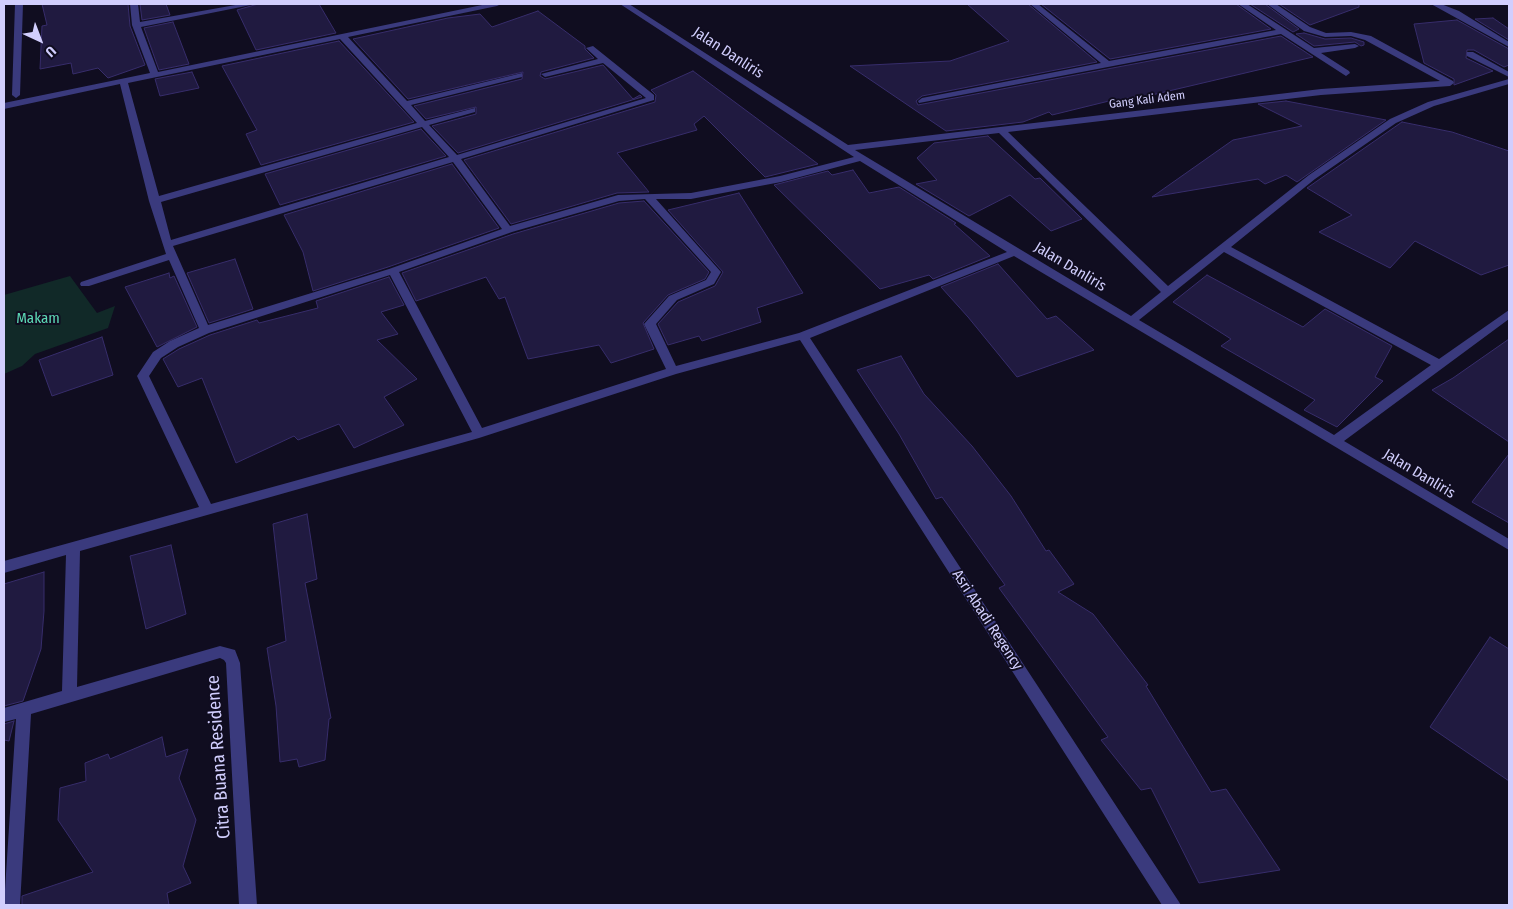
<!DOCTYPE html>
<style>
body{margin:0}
#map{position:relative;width:1513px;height:909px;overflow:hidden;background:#100d20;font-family:"Fira Sans Condensed",sans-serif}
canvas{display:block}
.frame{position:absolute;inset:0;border:5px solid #d1cefd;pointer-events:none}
.north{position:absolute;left:15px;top:15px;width:50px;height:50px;-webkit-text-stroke:4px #100d20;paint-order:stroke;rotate:137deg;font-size:14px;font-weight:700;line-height:20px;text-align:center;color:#d1cefd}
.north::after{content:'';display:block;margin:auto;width:18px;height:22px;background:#d1cefd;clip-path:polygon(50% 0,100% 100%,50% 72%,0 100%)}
</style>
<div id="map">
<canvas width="1513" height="909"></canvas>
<div class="frame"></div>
<div class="north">U</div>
</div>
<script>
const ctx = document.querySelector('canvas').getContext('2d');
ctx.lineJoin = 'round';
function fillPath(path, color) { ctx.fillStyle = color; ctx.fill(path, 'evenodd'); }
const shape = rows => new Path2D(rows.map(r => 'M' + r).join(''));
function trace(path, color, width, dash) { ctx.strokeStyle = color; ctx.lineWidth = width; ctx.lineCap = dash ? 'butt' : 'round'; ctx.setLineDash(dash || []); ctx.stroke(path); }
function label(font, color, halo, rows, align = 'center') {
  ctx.font = font + ' "Fira Sans Condensed",sans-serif'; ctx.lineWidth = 4; ctx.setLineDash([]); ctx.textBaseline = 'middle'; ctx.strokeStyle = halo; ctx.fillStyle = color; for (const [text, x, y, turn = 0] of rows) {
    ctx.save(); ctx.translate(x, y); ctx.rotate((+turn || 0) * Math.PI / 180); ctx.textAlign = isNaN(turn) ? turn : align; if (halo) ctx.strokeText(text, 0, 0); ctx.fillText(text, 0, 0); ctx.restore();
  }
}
const green = shape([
 [70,276,97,313,115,306,108,328,35,354,22,366,4,374,4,295]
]);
const building = shape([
 [42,4,128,4,130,26,145,65,108,78,98,68,73,74,71,63,40,69,42,26,47,25,42,4],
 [140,4,166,4,170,15,142,20,140,4],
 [258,4,319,4,336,33,256,50,237,10,258,4],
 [967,4,1028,4,1097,62,922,96,916,101,918,105,1281,36,1313,57,1156,94,1109,101,1052,115,1049,112,1023,122,946,131,850,66,950,61,1009,41,967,4],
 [1041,4,1236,4,1271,29,1110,59,1041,4],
 [1250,4,1265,4,1299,29,1293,32,1250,4],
 [1279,4,1359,4,1359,7,1310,25,1279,4],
 [538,11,585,46,585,49,594,58,541,72,540,76,545,79,603,65,633,99,640,95,642,97,458,153,432,126,476,114,476,107,426,119,414,106,522,79,523,72,408,99,353,39,448,18,480,14,492,27,538,11],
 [1493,18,1509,29,1509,40,1475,19,1493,18],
 [1457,20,1509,49,1509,65,1504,67,1474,50,1467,50,1466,58,1493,71,1454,85,1454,79,1424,63,1414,24,1457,20],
 [173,22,189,64,159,70,144,28,173,22],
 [1304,33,1325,39,1351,38,1364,42,1364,45,1361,46,1355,42,1314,46,1296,34,1304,33],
 [339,41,414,122,261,165,246,134,257,130,222,66,339,41],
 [693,71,818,164,765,177,704,116,694,124,697,130,617,153,649,192,617,193,511,224,464,160,655,102,656,95,651,90,693,71],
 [192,72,199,88,160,96,155,79,192,72],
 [1286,101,1386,120,1297,182,1286,175,1265,184,1258,179,1152,197,1233,140,1302,126,1258,104,1286,101],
 [1402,122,1452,132,1509,151,1509,265,1481,275,1415,241,1390,268,1319,232,1352,215,1307,188,1402,122],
 [421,129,446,156,280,205,265,174,421,129],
 [988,136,1035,179,1040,178,1082,219,1051,231,1010,195,969,216,916,184,937,180,917,158,934,143,988,136],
 [452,164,499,228,388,267,313,291,303,252,284,215,452,164],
 [853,170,869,193,899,187,956,223,954,224,990,256,933,279,929,275,880,289,774,185,828,171,832,175,853,170],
 [739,193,803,293,757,308,761,322,702,341,699,336,668,345,658,324,678,302,715,286,723,272,668,210,739,193],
 [644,201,709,272,705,279,668,295,643,323,654,349,611,363,599,345,528,359,505,297,499,299,486,277,416,301,402,273,513,234,619,203,644,201],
 [235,259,253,309,209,323,187,273,235,259],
 [998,264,1047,319,1056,316,1094,350,1017,377,968,317,941,287,998,264],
 [169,273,170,278,174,276,197,327,157,347,125,287,169,273],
 [1207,275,1303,327,1325,309,1392,346,1375,377,1383,381,1337,427,1304,410,1315,400,1221,346,1231,339,1173,302,1207,275],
 [389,277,404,305,381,312,398,334,377,340,417,379,384,397,404,425,354,448,339,424,298,440,294,436,236,463,202,378,178,387,163,359,179,349,210,335,257,320,259,323,318,308,316,301,389,277],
 [102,337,113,375,52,396,39,360,102,337],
 [1509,339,1509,442,1432,390,1453,378,1509,339],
 [901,356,924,394,972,446,1011,496,1046,551,1049,550,1074,584,1058,592,1093,614,1148,685,1146,686,1211,792,1226,789,1280,870,1199,883,1151,788,1141,790,1101,740,1108,737,999,588,1005,585,942,497,936,499,899,434,857,370,901,356],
 [1509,454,1509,523,1472,502,1509,454],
 [307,514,317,579,305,583,331,718,329,719,325,760,299,767,297,759,280,762,276,706,267,648,286,641,273,524,307,514],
 [171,545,186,614,146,629,130,556,171,545],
 [44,572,44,611,41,649,23,701,4,706,4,584,44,572],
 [1490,637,1509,649,1509,781,1430,727,1490,637],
 [14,721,9,741,4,740,4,724,14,721],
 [162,737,166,757,188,749,179,778,196,820,183,866,191,883,167,893,169,905,22,905,22,896,93,872,58,820,60,788,86,781,85,763,108,754,110,759,162,737]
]);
const minor = shape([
 [15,4,23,4,20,95,16,98,12,95,15,4],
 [130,4,138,4,140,22,241,4,256,4,141,27,158,72,487,4,501,4,497,6,348,37,407,101,522,73,522,77,411,105,425,121,475,108,475,112,429,125,457,155,646,98,603,63,545,77,541,74,598,59,586,48,593,46,654,95,654,100,461,159,510,226,618,195,691,193,780,176,854,157,620,4,629,4,848,145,1321,89,1440,81,1365,40,1351,36,1325,37,1304,31,1267,4,1276,4,1310,27,1326,33,1351,32,1371,36,1453,81,1454,83,1450,86,1321,95,1008,132,1168,286,1309,175,1390,119,1428,102,1509,79,1509,84,1434,106,1396,123,1315,179,1231,247,1439,359,1509,310,1509,319,1344,441,1509,539,1509,550,1014,256,810,338,1181,905,1162,905,800,340,676,374,479,438,80,551,77,687,220,646,235,650,240,663,257,905,239,905,226,663,224,660,220,658,31,714,20,905,4,905,16,719,4,722,4,708,62,691,66,555,4,573,4,561,199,507,137,376,153,352,170,341,199,328,169,260,89,286,81,286,80,284,81,282,166,254,149,201,120,84,4,109,4,103,150,73,132,25,130,4],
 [340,39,417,123,159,196,128,83,340,39],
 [422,127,449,157,171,240,161,202,422,127],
 [999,133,1161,292,1131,316,855,150,999,133],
 [860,161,1007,252,799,333,676,366,656,324,677,300,714,284,721,272,656,199,691,199,781,182,860,161],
 [453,162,502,229,389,269,208,325,173,246,453,162],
 [645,199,711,272,706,280,669,296,644,324,666,369,482,428,399,272,512,232,619,201,645,199],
 [1224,252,1431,365,1334,435,1139,320,1224,252],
 [390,275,472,432,211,504,149,376,161,358,178,347,209,333,390,275],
 [1030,4,1038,4,1109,61,1276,30,1238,4,1247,4,1314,48,1355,44,1359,46,1355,48,1321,53,1349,71,1350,73,1346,76,1281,34,919,103,918,101,922,98,1101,63,1030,4],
 [1431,4,1441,4,1459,11,1509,42,1509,47,1431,4],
 [1467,52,1473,52,1509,72,1509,77,1467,56,1467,52]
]);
const farStreetnames = [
 ["Gang Kali Adem",1147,100,-7]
];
const streetNames = [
 ["Jalan Danliris",728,53,33],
 ["Jalan Danliris",1070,267,31],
 ["Jalan Danliris",1419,474,31],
 ["Asri Abadi Regency",987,620,57]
];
const parkNames = [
 ["Makam",38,319]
];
const nearStreetnames = [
 ["Citra Buana Residence",219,757,-94]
];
fillPath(green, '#112928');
fillPath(building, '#201a40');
trace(building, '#372d6b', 1);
fillPath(minor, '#3a3a7d');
label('12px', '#d1cefd', '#100d20', farStreetnames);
label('15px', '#d1cefd', '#100d20', streetNames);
label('15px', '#5ddab6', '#100d20', parkNames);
label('18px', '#d1cefd', '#100d20', nearStreetnames);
</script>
